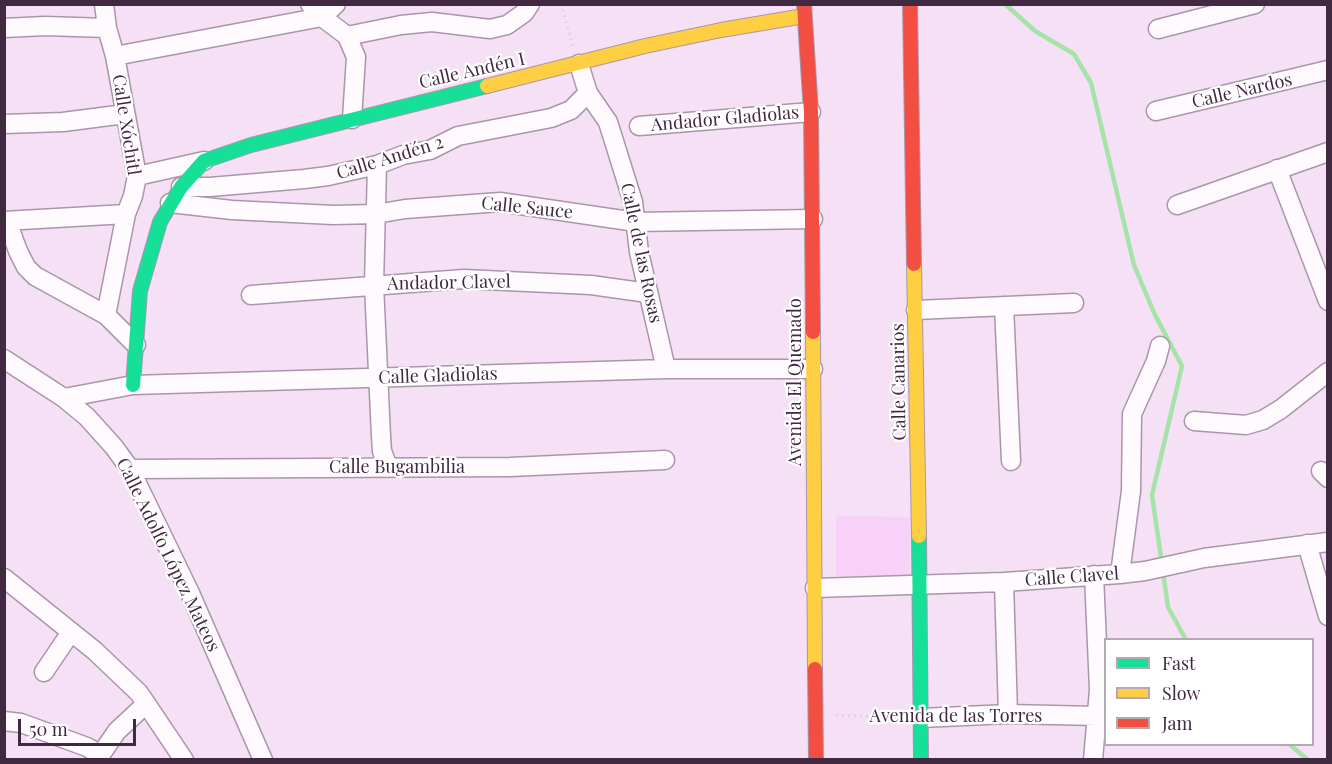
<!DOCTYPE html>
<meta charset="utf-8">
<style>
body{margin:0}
#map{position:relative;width:1332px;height:764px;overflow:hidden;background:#f5e0f5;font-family:"Playfair Display",serif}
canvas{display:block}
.frame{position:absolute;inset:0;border:6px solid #412942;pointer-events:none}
.legend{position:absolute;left:1104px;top:638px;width:210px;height:108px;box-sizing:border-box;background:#fff;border:2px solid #b3a9b3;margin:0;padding:8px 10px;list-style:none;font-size:18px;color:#412942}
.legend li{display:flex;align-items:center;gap:12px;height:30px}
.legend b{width:30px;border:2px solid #b3a9b3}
.scale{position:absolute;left:18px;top:719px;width:118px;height:27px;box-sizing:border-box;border:3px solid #412942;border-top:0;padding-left:8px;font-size:18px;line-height:21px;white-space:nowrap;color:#412942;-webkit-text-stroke:4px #fff;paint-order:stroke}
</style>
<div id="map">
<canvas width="1332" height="764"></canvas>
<div class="frame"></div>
<ul class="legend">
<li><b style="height:8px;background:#16e098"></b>Fast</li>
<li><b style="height:8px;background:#ffcf43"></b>Slow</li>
<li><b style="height:8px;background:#f24e42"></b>Jam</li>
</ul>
<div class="scale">50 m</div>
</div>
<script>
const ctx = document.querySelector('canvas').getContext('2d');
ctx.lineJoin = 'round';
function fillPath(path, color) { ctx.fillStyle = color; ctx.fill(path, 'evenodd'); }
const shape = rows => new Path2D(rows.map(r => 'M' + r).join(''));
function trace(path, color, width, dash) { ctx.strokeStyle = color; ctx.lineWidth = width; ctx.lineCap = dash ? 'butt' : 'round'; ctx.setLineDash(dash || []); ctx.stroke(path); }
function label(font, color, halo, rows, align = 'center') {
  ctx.font = font + ' "Playfair Display",serif'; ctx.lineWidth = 4.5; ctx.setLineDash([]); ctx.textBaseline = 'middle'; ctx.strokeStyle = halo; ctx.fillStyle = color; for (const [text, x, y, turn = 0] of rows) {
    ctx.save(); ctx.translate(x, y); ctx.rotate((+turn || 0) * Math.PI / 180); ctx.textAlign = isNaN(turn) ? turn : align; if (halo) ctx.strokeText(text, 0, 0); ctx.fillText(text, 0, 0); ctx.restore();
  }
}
const built = shape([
 [836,516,910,517,910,576,836,576]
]);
const stream = shape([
 [1005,4,1035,31,1074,54,1091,83,1134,265,1155,315,1182,366,1152,495,1162,564],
 [1163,572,1168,607,1186,640],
 [1289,744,1308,760]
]);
const path = shape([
 [561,4,573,46],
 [836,715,901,718]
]);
const street = shape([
 [104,4,107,28,115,56,137,176,133,196,126,214,106,315],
 [310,4,322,17,347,36,401,25,432,22,490,29,507,25,524,13,530,4],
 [4,28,45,26,107,28],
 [1158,29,1255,4],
 [347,36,356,57,352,119],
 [115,56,322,17,336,4],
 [579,64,588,93,608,122,633,202,639,252,666,369],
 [1156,111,1328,70],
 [4,124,63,122,125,114],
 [639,126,811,112],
 [377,165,374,285,381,436,382,451,388,467],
 [1277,169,1328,301],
 [137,176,204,161],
 [181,187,210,187,304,179,328,176,377,165,403,155,430,150,458,136,551,118,571,110,588,93],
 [170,203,232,210,333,215,376,214,405,209,500,202,636,222,813,219],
 [1177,205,1328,152],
 [4,221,126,214],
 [7,221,18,251,26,267,35,276,106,315,136,345],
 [251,295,464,279,591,285,648,293],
 [1004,306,1011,461],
 [916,310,1074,303],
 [4,359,64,398,87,417,114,447,130,469,190,593,263,760],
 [64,398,133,385,666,369,813,369],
 [1194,421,1246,425,1263,420,1281,409,1328,372],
 [130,469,510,467,665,460],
 [1321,471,1328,478],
 [1307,544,1328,616],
 [1120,574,1131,491,1132,414,1156,361,1160,346],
 [4,578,95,651,139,693,184,760],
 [1004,582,1008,714],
 [815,588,1004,582,1120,574,1145,571,1204,558,1328,542],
 [44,672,71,632],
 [921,718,1008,714,1097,716],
 [4,721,21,723,87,747,99,754],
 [97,760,117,731,146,704],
 [1093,760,1099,690,1094,575]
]);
const fast = shape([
 [133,385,140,291,160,222,181,187,204,161,251,145,487,86],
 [919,536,921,760]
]);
const slow = shape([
 [487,86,645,46,721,30,804,16],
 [914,264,919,536],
 [813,332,815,669]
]);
const jam = shape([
 [804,4,811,112,813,332],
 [910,4,914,264],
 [815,669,816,760]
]);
const streetNames = [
 ["Calle Andén I",472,71,-13],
 ["Calle Nardos",1242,91,-13],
 ["Andador Gladiolas",725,119,-5],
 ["Calle Xóchitl",126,125,81],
 ["Calle Andén 2",390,158,-17],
 ["Calle Sauce",527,208,6],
 ["Calle de las Rosas",641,253,78],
 ["Andador Clavel",449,283,-1],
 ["Calle Gladiolas",438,376,-2],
 ["Avenida El Quemado",795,382,-90],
 ["Calle Canarios",899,382,-91],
 ["Calle Bugambilia",397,467],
 ["Calle Adolfo López Mateos",168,555,64],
 ["Calle Clavel",1072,577,-4],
 ["Avenida de las Torres",956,716]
];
fillPath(built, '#f8d1f9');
trace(stream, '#a5e3a9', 4.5);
trace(street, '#aa96ab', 21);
trace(fast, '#aa96ab', 16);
trace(slow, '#aa96ab', 16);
trace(jam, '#aa96ab', 16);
trace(path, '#d8d2d9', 3, [1.5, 4.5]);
trace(street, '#fefafe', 18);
trace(fast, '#16e098', 14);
trace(slow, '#ffcf43', 14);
trace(jam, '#f24e42', 14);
label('18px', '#412942', '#fff', streetNames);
</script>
